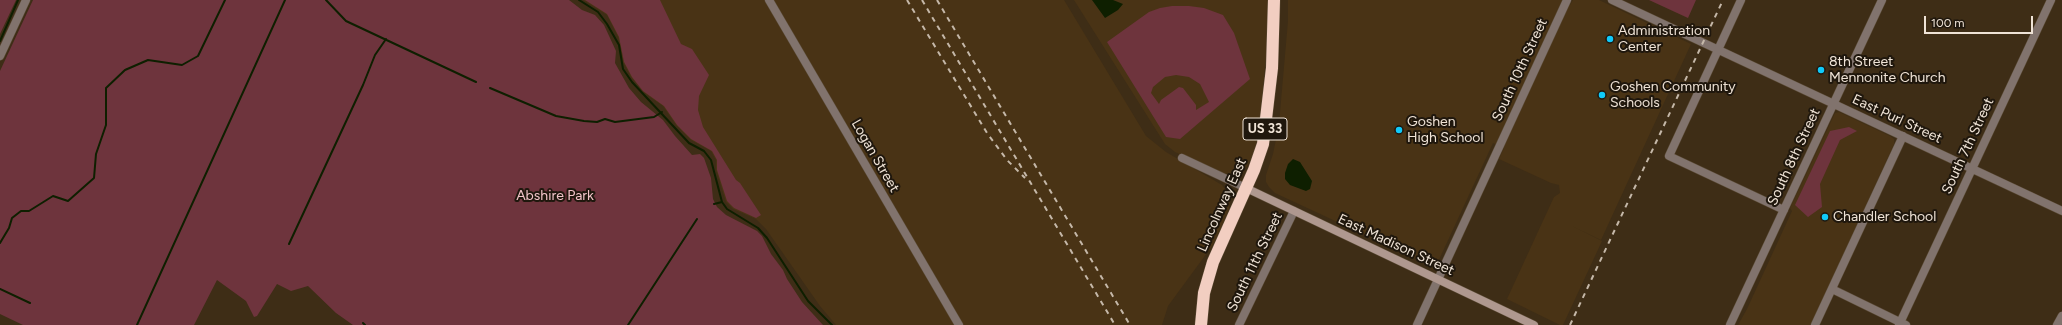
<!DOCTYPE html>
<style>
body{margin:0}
#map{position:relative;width:2062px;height:325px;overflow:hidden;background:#3e2d16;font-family:Figtree,sans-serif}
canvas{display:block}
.scale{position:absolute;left:1924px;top:16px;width:109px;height:18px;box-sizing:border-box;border:2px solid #efe3d6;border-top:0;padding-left:5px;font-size:12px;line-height:14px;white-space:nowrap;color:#efe3d6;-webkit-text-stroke:3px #1f170d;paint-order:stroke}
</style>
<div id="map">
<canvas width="2062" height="325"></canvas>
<div class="scale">100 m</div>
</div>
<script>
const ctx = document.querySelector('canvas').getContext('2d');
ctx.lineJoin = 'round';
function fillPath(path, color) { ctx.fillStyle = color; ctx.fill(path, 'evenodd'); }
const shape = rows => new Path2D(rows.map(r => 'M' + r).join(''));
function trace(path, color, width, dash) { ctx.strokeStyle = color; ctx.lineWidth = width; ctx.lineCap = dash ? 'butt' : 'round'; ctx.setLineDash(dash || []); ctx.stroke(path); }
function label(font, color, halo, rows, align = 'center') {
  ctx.font = font + ' Figtree,sans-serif'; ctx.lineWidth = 4; ctx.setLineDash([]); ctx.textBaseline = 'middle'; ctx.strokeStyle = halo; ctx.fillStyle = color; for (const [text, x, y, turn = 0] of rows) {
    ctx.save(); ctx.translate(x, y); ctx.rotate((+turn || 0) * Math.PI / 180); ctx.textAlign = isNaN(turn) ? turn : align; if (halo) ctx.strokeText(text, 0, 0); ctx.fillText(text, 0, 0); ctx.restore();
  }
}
const built = shape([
 [583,0,1064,0,1146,136,1166,152,1222,185,1230,197,1229,210,1215,242,1168,306,1162,325,836,325,820,306,766,229,756,219,733,209,726,202,716,170,716,160,711,151,691,140,676,125,663,106,643,92,631,77,623,62,618,37,607,15],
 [1074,0,1268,0,1269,21,1260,123,1255,152,1246,168,1241,172,1232,174,1221,173,1175,152,1165,144],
 [1288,0,1563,0,1563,2,1570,5,1573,0,1599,0,1691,44,1601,240,1572,226,1602,241,1563,325,1560,325,1507,299,1554,197,1560,193,1559,185,1551,183,1499,159,1504,148,1493,143,1437,264,1434,265,1430,265,1275,193,1269,187,1266,182,1266,175,1273,154,1279,124,1288,21],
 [1839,112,1890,136,1894,139,1894,144,1811,325,1738,325,1747,309,1792,211,1790,208,1835,113]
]);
const green = shape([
 [0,0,16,0,0,34],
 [33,0,569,0,582,10,595,15,604,25,616,51,615,63,629,88,641,102,663,120,675,136,692,155,700,154,704,158,711,178,713,199,717,207,726,215,757,231,762,236,771,254,783,270,787,279,802,302,823,325,353,325,336,313,308,286,291,291,277,284,257,316,254,317,246,301,217,280,194,325,23,325,0,314,0,71],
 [585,0,660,0,681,44,692,49,709,75,699,96,698,110,703,127,736,180,740,183,761,215,756,218,734,208,727,201,717,170,717,160,712,151,691,139,677,125,664,106,643,91,632,77,624,62,619,37,607,14],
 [1649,0,1696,0,1688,18],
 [1172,6,1189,6,1204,8,1223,15,1234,33,1250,79,1180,139,1166,137,1107,42,1149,12,1160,8],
 [1176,75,1189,77,1200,84,1209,102,1196,110,1196,105,1183,88,1179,87,1161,100,1159,104,1151,93,1153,87,1165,77],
 [1849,127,1857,131,1840,140,1820,184,1822,207,1808,217,1795,205,1830,131]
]);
const water = shape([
 [1092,0,1113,0,1123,4,1118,10,1105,18],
 [1293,159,1300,162,1312,181,1310,189,1306,191,1290,185,1285,179,1285,173,1288,164]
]);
const stream = shape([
 [326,0,346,21,476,82],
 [579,0,598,12,607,24,619,45,623,69,632,82,689,143,704,151,711,160,722,202,727,209,758,228,767,238,808,301,832,325],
 [0,41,18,0],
 [490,88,556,116,584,121,597,122,605,119,615,122,654,117,662,112],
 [714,204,722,202],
 [0,243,9,228,12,218,21,211,29,211,53,196,68,201,94,178,96,154,106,125,106,88,125,70,148,60,182,65,198,56,225,0],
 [289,244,363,85,375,55,386,39],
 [0,289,30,303],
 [363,323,365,325],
 [137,325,285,0],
 [628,325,697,219]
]);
const street = shape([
 [769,0,959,325],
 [1612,0,2062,211],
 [1741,0,1669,156,1784,210],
 [0,56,26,0],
 [1182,158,1246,188],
 [1832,289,1906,325],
 [1239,325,1294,211],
 [1417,325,1567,0],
 [1730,325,1882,0],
 [1815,325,1903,136],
 [1899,325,2051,0],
 [2057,325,2062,316]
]);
const secondary = shape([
 [1246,188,1534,325]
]);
const highway = shape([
 [1201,325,1204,293,1213,262,1254,170,1263,144,1272,68,1274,0]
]);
const rail = shape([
 [907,0,987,133,1007,160,1025,178],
 [922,0,1115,325],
 [937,0,1130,325],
 [1570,325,1723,0]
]);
const markers = [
 [1610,39,4,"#10cafa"],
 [1821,70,4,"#10cafa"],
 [1602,95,4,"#10cafa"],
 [1399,130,4,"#10cafa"],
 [1825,217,4,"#10cafa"]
];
const shields = [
 [1265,129,44]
];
const shieldNames = [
 ["US 33",1265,129]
];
const poiNames = [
 ["Administration",1618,31],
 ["Center",1618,47],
 ["8th Street",1829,62],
 ["Mennonite Church",1829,78],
 ["Goshen Community",1610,87],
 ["Schools",1610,103],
 ["Goshen",1407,122],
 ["High School",1407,138],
 ["Chandler School",1833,217]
];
const streetNames = [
 ["South 10th Street",1520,70,-65],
 ["East Purl Street",1897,119,25],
 ["South 7th Street",1968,146,-65],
 ["Logan Street",875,156,60],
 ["South 8th Street",1794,157,-65],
 ["Lincolnway East",1222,205,-66],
 ["East Madison Street",1396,245,25],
 ["South 11th Street",1255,262,-64]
];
const parkNames = [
 ["Abshire Park",555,196]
];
fillPath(built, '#493315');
fillPath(green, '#6e343d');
fillPath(water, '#0e1f00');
trace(stream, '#0e1f00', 2);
trace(street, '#5a4a35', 9);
trace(secondary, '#5a4a35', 9);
trace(highway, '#5a4a35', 13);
trace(street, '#81736d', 8);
trace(secondary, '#af988f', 8);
trace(highway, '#f2cec1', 12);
trace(rail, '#c5b8a9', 2, [5, 5]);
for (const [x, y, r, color] of markers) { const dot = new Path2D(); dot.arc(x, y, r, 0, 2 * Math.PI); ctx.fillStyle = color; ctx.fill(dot); trace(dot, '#1f170d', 1.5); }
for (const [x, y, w] of shields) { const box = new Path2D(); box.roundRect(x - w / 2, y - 11, w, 22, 3); ctx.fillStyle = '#1f170d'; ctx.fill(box); trace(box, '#efe3d6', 1); }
label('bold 13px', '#efe3d6', null, shieldNames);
label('14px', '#efe3d6', '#1f170d', poiNames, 'left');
label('14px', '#efe3d6', '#1f170d', streetNames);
label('14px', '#f2c4c9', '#1f170d', parkNames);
</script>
